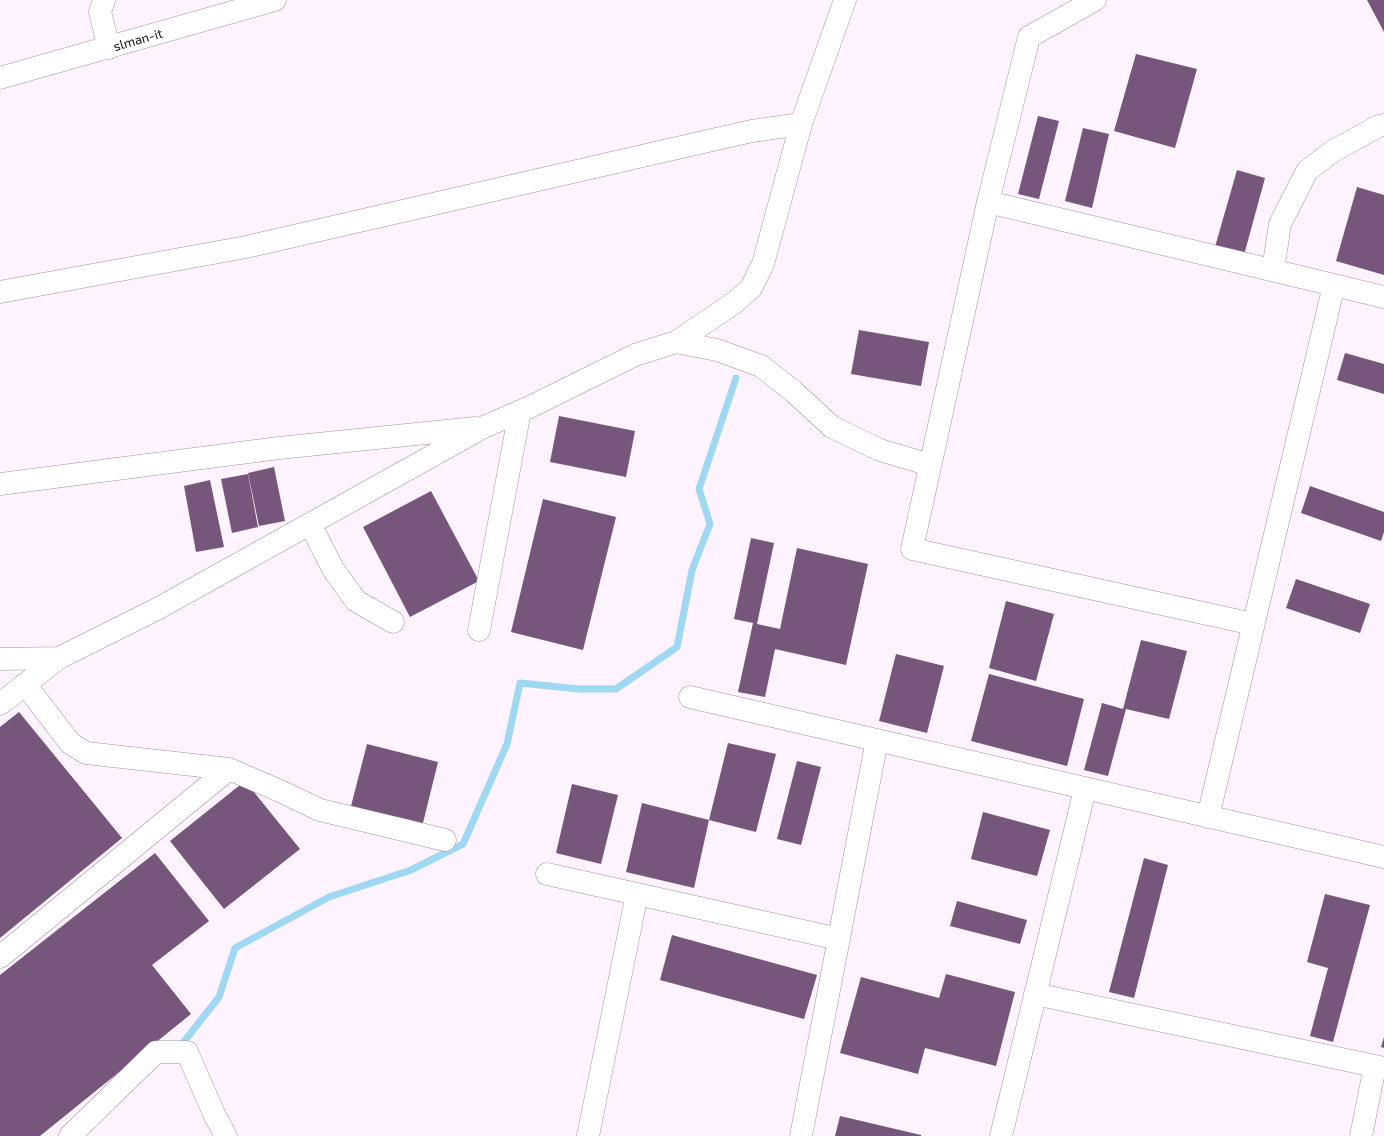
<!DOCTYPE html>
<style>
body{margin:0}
canvas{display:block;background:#fef3ff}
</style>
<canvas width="1384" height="1136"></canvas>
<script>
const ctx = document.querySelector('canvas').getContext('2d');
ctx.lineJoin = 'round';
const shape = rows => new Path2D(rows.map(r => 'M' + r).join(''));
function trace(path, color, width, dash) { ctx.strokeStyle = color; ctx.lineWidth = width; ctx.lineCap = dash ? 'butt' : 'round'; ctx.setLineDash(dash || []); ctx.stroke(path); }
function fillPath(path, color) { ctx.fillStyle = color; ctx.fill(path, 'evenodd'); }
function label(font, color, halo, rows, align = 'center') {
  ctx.font = font + ' "Exo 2",sans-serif'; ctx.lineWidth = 4; ctx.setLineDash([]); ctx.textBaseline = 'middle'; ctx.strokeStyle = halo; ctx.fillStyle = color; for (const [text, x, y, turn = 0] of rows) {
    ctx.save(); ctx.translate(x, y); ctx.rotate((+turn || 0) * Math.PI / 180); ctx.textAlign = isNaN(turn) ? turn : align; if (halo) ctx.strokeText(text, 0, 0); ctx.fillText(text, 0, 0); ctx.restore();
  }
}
const stream = shape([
 [179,1048,219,997,235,948,329,897,411,870,463,844,507,744,520,683,579,689,616,689,677,647,692,570,710,524,699,489,736,378]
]);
const building = shape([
 [1367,0,1384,0,1384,32],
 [1136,54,1197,69,1175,148,1114,131],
 [1038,116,1059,121,1039,199,1018,194],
 [1083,128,1109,134,1092,208,1065,201],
 [1237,170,1265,178,1244,255,1215,247],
 [1357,187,1384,195,1384,275,1336,261],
 [859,330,929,342,921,386,851,374],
 [1345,353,1384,364,1384,394,1337,380],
 [559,416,635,431,626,477,550,462],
 [274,467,285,521,259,526,248,473],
 [248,474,258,527,232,533,221,479],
 [210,480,224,547,196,552,184,486],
 [1310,486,1384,512,1384,532,1381,541,1301,513],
 [431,491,479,581,410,617,363,527],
 [543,499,616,517,583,650,511,632],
 [751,538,774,543,757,624,780,629,797,548,868,564,846,665,775,649,765,697,738,692,753,623,734,619],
 [1296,579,1370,604,1360,633,1286,608],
 [1006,601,1054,614,1036,681,989,668],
 [1141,640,1187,651,1169,719,1126,709,1108,776,1084,770,1102,703,1123,709],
 [896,654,944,666,927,733,879,721],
 [989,674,1084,699,1067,766,971,741],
 [19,712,122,838,0,938,0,727],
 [728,743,776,754,756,832,709,820],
 [367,744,438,762,422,827,350,810],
 [797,761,821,767,801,845,777,839],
 [245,781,300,849,224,909,170,841],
 [572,784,618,795,601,864,556,853],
 [642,803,709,820,694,888,626,872],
 [983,812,1050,830,1037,876,971,859],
 [155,853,209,921,152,965,191,1014,40,1136,0,1136,0,975],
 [1144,858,1168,865,1134,998,1109,992],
 [1325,894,1370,905,1333,1042,1310,1036,1328,968,1307,962],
 [957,901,1027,920,1020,944,950,926],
 [672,935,817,975,804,1019,660,980],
 [946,974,1015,992,996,1066,925,1048,918,1074,840,1053,861,977,939,998],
 [1384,1037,1384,1048,1381,1047],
 [840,1116,921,1135,921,1136,835,1136]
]);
const minor = shape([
 [104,0,100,12,109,48],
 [1095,0,1029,37,988,202,912,549,1253,624],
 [0,78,275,0],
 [988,202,1384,297],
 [1273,270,1280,224,1307,171,1333,151,1379,126,1384,125],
 [0,292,246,247,712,140,752,131,801,124],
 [676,342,717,350,761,366,793,391,832,427,880,450,930,465],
 [0,484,279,448,475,428],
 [310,524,333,569,356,601,393,622],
 [479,630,520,411],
 [0,659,59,658],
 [25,684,70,743,86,753,229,769,280,791,320,810,445,840],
 [690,697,1384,857],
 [0,704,59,658,157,609,484,427,532,406,635,355,676,342,734,303,751,288,763,264,801,124,845,0],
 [1208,817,1334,285],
 [547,874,839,939],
 [0,957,229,769],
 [1035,994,1384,1068],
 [70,1136,156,1052,187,1052,215,1116,226,1136],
 [588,1136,637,894],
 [801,1136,877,740],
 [1001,1136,1085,789],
 [1361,1136,1375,1066]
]);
const streetNames = [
 ["slman-it",138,40,-16]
];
trace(stream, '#9fd8f3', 7);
fillPath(building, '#76567a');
trace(minor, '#9f94a1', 23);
trace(minor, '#fff', 22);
label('13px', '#0e0a0f', '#fff', streetNames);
</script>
